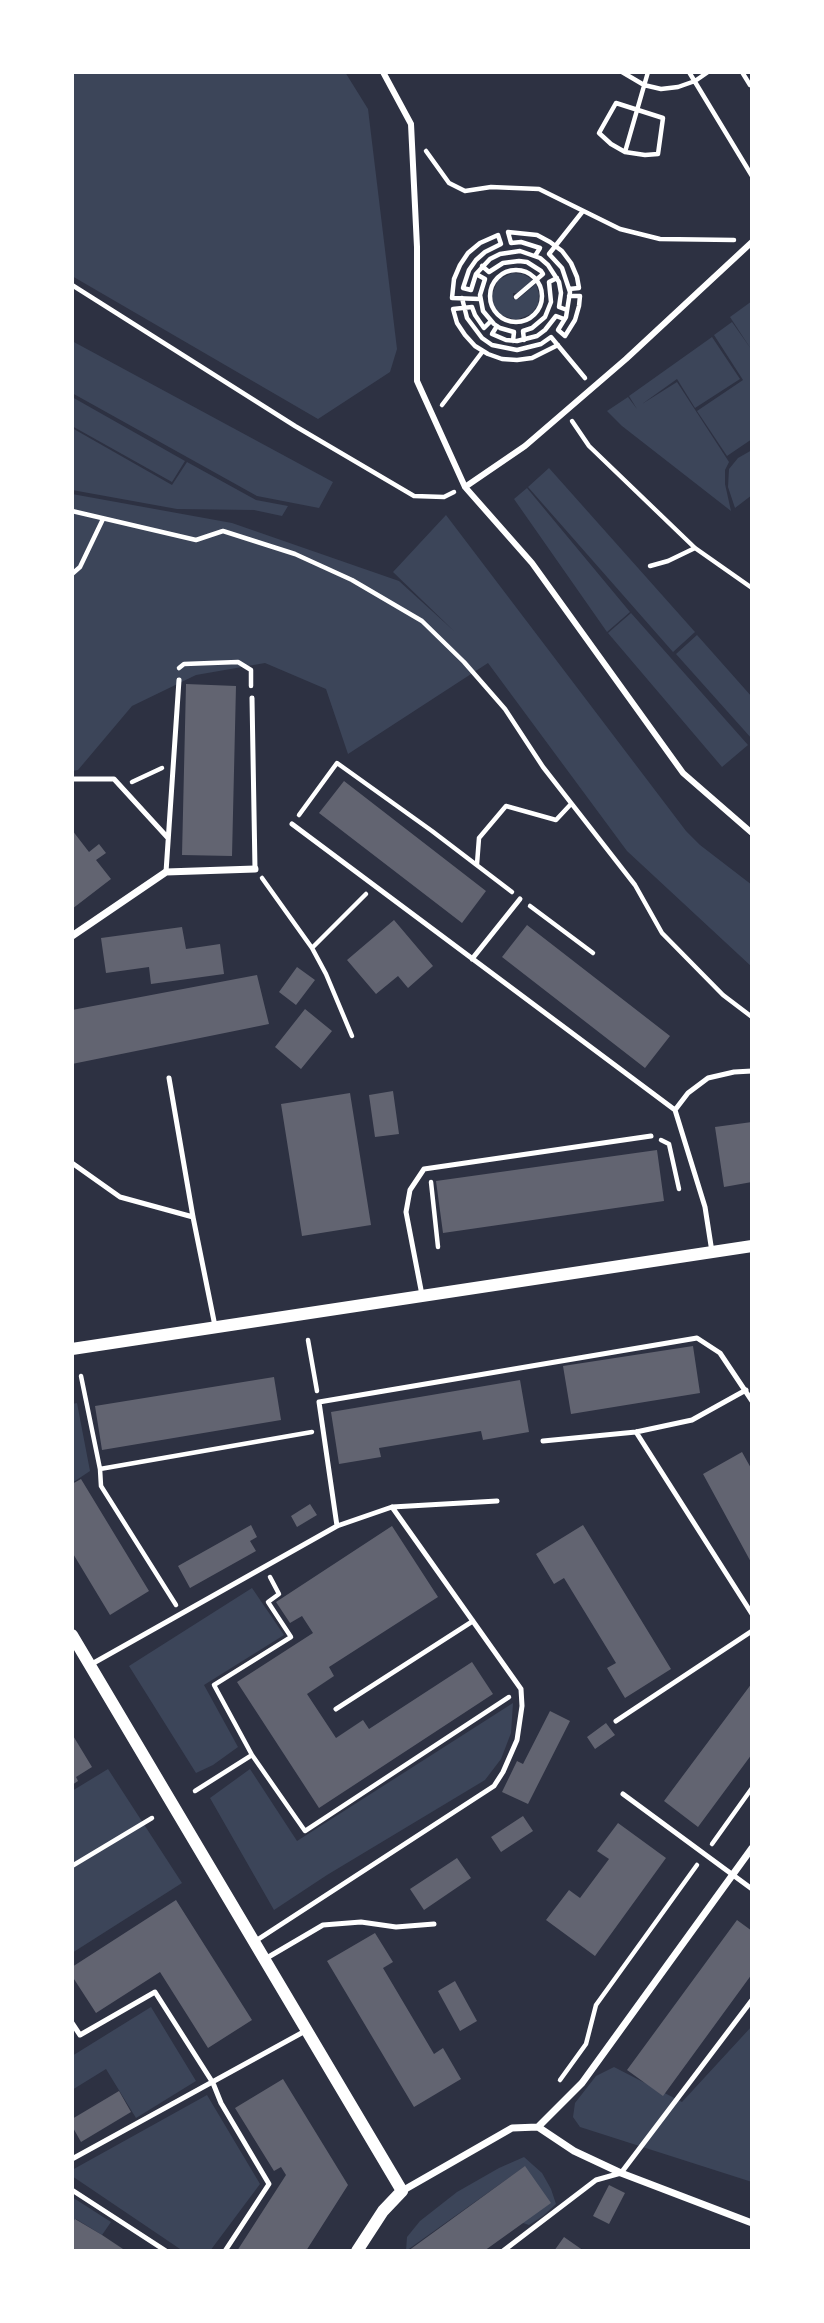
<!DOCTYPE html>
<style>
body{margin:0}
#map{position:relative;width:824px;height:2323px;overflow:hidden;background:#2d3142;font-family:Mulish,sans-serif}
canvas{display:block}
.frame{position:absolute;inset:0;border:74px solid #fff;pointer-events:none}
</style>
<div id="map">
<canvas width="824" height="2323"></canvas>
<div class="frame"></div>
</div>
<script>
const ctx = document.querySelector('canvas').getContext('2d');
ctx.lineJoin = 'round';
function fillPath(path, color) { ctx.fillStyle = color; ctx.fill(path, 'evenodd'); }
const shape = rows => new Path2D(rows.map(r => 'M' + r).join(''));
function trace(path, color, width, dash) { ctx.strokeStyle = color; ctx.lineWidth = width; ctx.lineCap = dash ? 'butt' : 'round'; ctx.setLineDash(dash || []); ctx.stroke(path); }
const green = shape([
 [72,72,345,72,368,109,397,349,390,372,318,419,72,276],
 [512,273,523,274,533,280,517,293,513,293,513,299,518,299,536,284,539,294,538,305,531,314,516,320,501,315,494,306,492,295,498,280],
 [752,301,752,439,727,456,697,411,743,380,714,335,732,322,751,349,730,317],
 [712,337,740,379,695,408,677,379,642,404,677,382,729,462,725,470,725,484,731,511,622,426,607,411,628,397,637,409,629,396],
 [72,341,333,482,319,508,257,496,72,393],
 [72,397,185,461,172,482,72,426],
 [72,428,172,485,187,462,256,500,288,506,282,516,254,510,177,509,72,490],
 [752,450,752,495,735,508,728,487,729,469,738,458],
 [549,468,695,632,673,652,528,487],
 [527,488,630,612,607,632,514,499],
 [72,494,232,523,399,581,454,631,393,572,446,515,686,831,700,845,752,885,752,967,627,851,488,663,348,754,326,689,265,663,196,675,132,706,78,770,72,771],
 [631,613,748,745,722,767,608,633],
 [697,635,752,697,752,739,676,654],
 [77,1403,90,1471,72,1483,72,1404],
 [252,1588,284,1635,204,1685,238,1747,213,1765,196,1773,129,1666],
 [513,1703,511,1733,501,1759,485,1780,327,1875,274,1910,210,1798,250,1769,297,1841],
 [108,1769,182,1883,72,1953,72,1791],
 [151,2007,196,2081,136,2118,106,2069,72,2090,72,2056],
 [752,2026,752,2182,580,2127,573,2117,575,2103,596,2076,614,2067,682,2102],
 [207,2095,260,2184,210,2251,183,2251,72,2176,72,2170],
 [524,2157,542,2173,551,2189,556,2204,543,2216,529,2225,523,2223,524,2167,406,2251,407,2237,420,2221,457,2192,499,2168],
 [72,2197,111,2222,102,2235,76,2219,72,2224]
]);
const building = shape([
 [186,684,236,686,232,856,182,855],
 [344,781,486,891,462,923,319,813],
 [72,830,89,852,99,844,106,853,96,860,111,879,72,909],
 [394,920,433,966,408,988,398,976,376,994,347,960],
 [527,925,670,1036,645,1068,502,957],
 [182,927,186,949,220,944,224,974,151,984,149,967,106,973,101,938],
 [297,967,315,980,296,1005,279,992],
 [257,975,269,1024,72,1064,72,1010],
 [305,1009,332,1031,301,1069,275,1047],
 [393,1091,399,1134,375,1137,369,1095],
 [350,1093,371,1225,302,1236,281,1104],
 [752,1122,752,1182,724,1187,715,1127],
 [657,1150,664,1201,443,1233,436,1181],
 [693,1346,700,1393,571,1414,563,1366],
 [274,1377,281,1420,102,1450,95,1406],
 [520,1380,529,1432,483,1440,481,1431,379,1448,381,1457,339,1464,331,1412],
 [742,1452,752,1470,752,1564,703,1474],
 [81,1479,149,1591,110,1615,72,1552,72,1484],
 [310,1504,317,1515,297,1527,291,1516],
 [251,1525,257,1537,250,1541,256,1551,190,1588,178,1566],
 [583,1525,671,1669,625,1698,607,1668,616,1663,564,1578,554,1584,536,1554],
 [392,1526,438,1597,329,1667,334,1676,307,1694,336,1738,363,1720,369,1729,472,1662,493,1694,319,1808,237,1682,313,1633,302,1616,290,1623,276,1602],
 [752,1683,752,1754,698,1827,664,1801],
 [550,1711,570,1721,528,1804,502,1792,517,1761,523,1764],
 [606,1723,615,1735,595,1749,587,1737],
 [72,1734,92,1767,76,1777,78,1781,72,1785],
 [523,1816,533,1831,501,1852,491,1837],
 [618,1823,666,1858,595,1956,546,1920,569,1890,580,1898,609,1859,597,1851],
 [457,1858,471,1878,424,1910,410,1889],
 [176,1900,252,2020,208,2048,160,1972,96,2013,72,1976,72,1967],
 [737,1920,752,1931,752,1974,663,2096,627,2070],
 [375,1933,393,1962,383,1968,434,2054,443,2048,461,2079,414,2107,327,1961],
 [455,1981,477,2021,460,2031,438,1991],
 [283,2079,348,2185,306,2251,237,2251,286,2175,281,2167,274,2171,235,2108],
 [119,2091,131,2112,81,2142,72,2126,72,2119],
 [525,2166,551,2203,484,2251,408,2251],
 [609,2185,625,2193,609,2224,593,2216],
 [75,2219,102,2235,126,2251,72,2251,72,2224],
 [564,2237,584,2251,554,2251]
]);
const path = shape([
 [622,72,644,85,661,89,678,87,695,81,708,72],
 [689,72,752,176],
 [742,72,750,85,752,86],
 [616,103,663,118,658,154,645,155,625,152,611,144,599,133,616,103],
 [426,151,449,183,465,191,491,187,539,189,620,229,660,239,734,240],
 [625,152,648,72],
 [535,256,540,248,521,242,511,243,508,232,537,235,550,242,562,251,571,263,577,277,579,288,569,289],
 [482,266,489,272,503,263,519,261,527,262,541,271,543,274,516,297],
 '490 296a26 26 0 1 1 52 0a26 26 0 1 1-52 0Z',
 [476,274,485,279,480,295,483,311,494,324,500,328,514,332,513,341],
 [72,285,295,426,414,496,444,497,454,492],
 [569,296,580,296,579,306,575,320,565,336,558,330,566,317,570,292,562,268,549,254,583,211],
 [462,298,467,318,482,338,492,345,517,350,541,344,551,337,585,378],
 [480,299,452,298,454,279,460,265,468,253,480,243,498,235,501,244,485,252,476,260,469,270,463,288,471,290,476,274,490,259,500,254,520,251,540,258,548,265,559,282,561,293,559,307,567,310],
 [491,321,484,328,475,315,472,307,453,309,457,323,465,335,475,346,488,354,502,359,517,360,532,358,558,345],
 [497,326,492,334,506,340,517,341,537,336,545,330,556,316,564,319],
 [524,340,523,331,532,328,545,317,551,302,549,282,557,278],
 [442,405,483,351],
 [572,421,589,446,695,548,752,588],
 [72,511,196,540,223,531,295,554,352,580,422,621,464,662,505,709,543,767,635,885,662,933,723,995,752,1017],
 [650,566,668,561,695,548],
 [72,574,80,567,103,519],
 [179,668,184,664,238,662,251,670,251,686],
 [132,782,162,768],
 [299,815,337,763,432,831,512,892],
 [477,864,479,838,506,806,556,820,571,804],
 [262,878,312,948,366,894],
 [530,906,593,953],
 [312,948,326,974,352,1036],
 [661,1140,669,1144,679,1189],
 [431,1182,438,1247],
 [308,1340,317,1391],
 [81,1376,100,1469],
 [270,1577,279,1594,268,1602,291,1637,214,1685,252,1755,305,1831,509,1697],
 [176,1605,101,1486,100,1469,312,1432],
 [195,1791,252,1755],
 [712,1844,752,1788],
 [72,1866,152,1818],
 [560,2080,586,2044,596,2005,697,1865]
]);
const service = shape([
 [252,698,255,869],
 [72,779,114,779,168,838],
 [292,824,675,1110,705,1207,712,1252],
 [166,872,179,680],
 [472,959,520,899],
 [169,1078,193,1217,215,1326],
 [675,1110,688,1093,708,1078,734,1072,752,1071],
 [72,1163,120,1197,193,1217],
 [422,1295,406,1212,410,1190,424,1169,651,1136],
 [636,1432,752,1614],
 [543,1441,636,1432,692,1420,746,1390],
 [337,1526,319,1402,697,1338,720,1353,752,1401],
 [90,1665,337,1526,392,1507,497,1501],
 [336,1709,473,1621],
 [616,1721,752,1631],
 [623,1794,752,1889],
 [254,1942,494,1786,503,1772,517,1740,522,1706,521,1689,392,1507],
 [265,1959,323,1925,361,1922,396,1927,434,1924],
 [72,2023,80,2035,155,1992,213,2083,221,2103,269,2184,225,2251],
 [72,2159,307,2030],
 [72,2190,166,2251],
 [503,2251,596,2180,621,2173,752,2000]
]);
const pedestrian = shape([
 [383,72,411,124,417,247,417,381,465,487],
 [752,242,626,359,525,446,465,487,532,563,683,773,752,833]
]);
const minor = shape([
 [72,936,166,872,255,869],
 [538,2127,574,2151,621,2173,752,2223],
 [402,2191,512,2128,538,2127,582,2083,752,1848]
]);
const tertiary = shape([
 [72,1349,752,1246],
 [72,1635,402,2191,383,2211,357,2251]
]);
fillPath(green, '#3c4559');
fillPath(building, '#626471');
trace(path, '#fff', 4.5);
trace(service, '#fff', 5);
trace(pedestrian, '#fff', 6);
trace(minor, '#fff', 7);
trace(tertiary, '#fff', 12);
</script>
